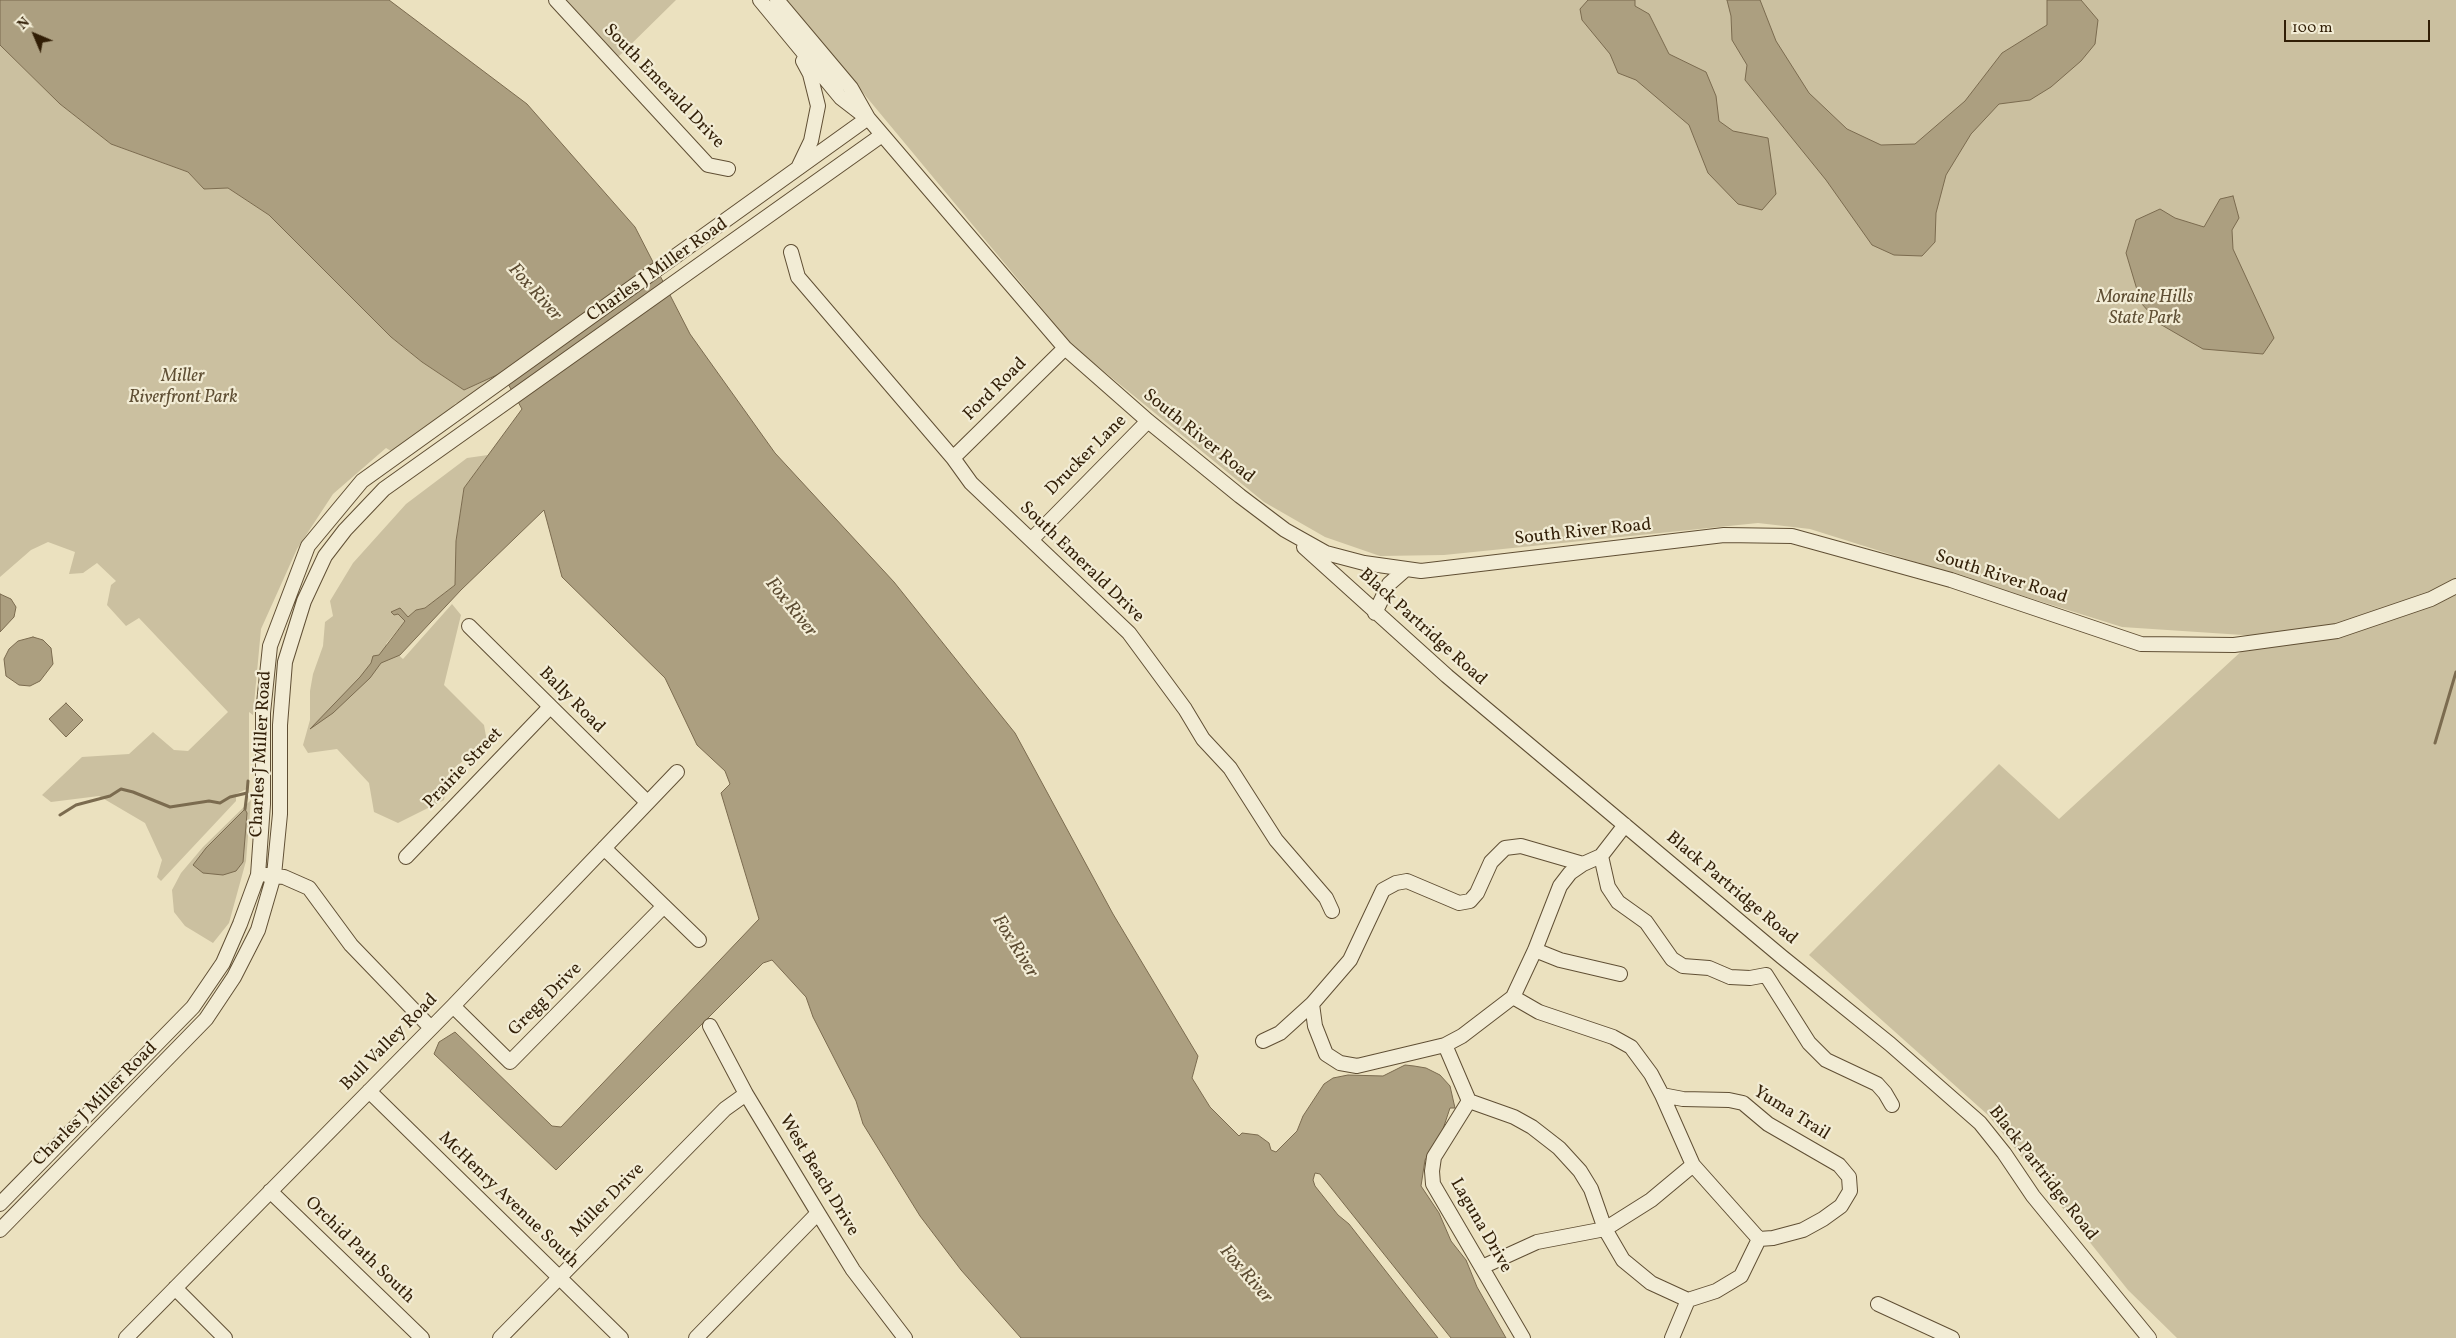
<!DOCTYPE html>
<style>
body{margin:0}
#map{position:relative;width:2456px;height:1338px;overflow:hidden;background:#ebe1bf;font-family:Vollkorn,serif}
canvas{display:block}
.north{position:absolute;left:10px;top:10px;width:50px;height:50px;-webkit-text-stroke:4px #f2ecd5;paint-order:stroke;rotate:315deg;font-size:14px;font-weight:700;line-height:20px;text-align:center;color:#311e06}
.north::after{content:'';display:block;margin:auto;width:18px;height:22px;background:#311e06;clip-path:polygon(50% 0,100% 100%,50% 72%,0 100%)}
.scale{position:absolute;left:2284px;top:20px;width:146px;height:22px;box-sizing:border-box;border:2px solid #311e06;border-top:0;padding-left:6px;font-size:15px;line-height:18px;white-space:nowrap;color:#311e06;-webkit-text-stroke:4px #f2ecd5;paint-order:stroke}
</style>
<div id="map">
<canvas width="2456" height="1338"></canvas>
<div class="north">N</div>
<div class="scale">100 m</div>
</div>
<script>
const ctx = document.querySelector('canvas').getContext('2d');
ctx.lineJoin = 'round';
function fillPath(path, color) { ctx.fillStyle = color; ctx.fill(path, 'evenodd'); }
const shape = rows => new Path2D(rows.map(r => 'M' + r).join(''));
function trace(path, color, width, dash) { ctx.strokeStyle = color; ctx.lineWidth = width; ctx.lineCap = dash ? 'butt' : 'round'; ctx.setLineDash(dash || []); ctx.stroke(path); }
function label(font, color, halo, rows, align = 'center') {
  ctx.font = font + ' Vollkorn,serif'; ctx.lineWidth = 4.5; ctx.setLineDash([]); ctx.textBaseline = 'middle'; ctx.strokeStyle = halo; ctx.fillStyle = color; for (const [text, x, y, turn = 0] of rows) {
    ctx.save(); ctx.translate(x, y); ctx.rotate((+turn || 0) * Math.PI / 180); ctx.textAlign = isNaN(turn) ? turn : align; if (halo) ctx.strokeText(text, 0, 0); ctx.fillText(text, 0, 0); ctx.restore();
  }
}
const green = shape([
 [565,0,676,0,617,58],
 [786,0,2456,0,2456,1338,2177,1338,2128,1290,1988,1115,1809,955,1999,764,2059,819,2258,636,2122,627,1810,529,1758,523,1444,555,1380,556,1325,537,1264,502,1074,347],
 [0,45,60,104,111,144,188,172,204,189,228,188,269,215,391,337,422,362,464,390,499,373,507,382,473,405,456,403,442,417,391,451,386,448,333,494,297,549,261,629,253,715,249,712,249,788,236,794,236,801,161,881,157,877,162,860,145,823,99,796,51,802,42,795,82,757,129,754,153,732,174,750,188,751,228,712,139,618,126,626,107,605,111,585,116,581,97,563,83,573,69,574,75,552,48,542,31,550,0,577],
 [488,455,464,488,456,541,455,585,425,608,416,610,408,617,398,614,405,621,386,644,403,659,452,604,461,615,444,685,484,725,487,742,449,772,444,800,398,823,374,812,369,783,337,749,308,753,303,745,310,720,310,691,313,674,323,646,325,622,333,616,330,601,353,563,406,504,467,458],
 [251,800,246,861,229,923,213,943,185,926,174,912,172,890,181,873,203,847]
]);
const water = shape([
 [0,0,389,0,527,104,635,227,690,334,775,453,894,582,1015,733,1113,914,1198,1056,1192,1078,1210,1107,1239,1136,1242,1133,1258,1135,1269,1143,1271,1150,1276,1152,1297,1131,1303,1116,1324,1084,1333,1078,1348,1075,1383,1076,1405,1065,1414,1066,1426,1068,1440,1075,1450,1086,1455,1108,1450,1108,1441,1135,1425,1160,1421,1186,1439,1213,1451,1241,1466,1260,1477,1287,1506,1338,1451,1338,1320,1174,1315,1173,1313,1180,1315,1186,1338,1215,1349,1224,1438,1338,1021,1338,961,1270,920,1216,863,1124,856,1101,813,1017,806,997,772,960,763,963,556,1170,434,1054,439,1042,455,1032,552,1126,561,1127,759,919,721,793,730,784,725,771,697,745,665,678,562,577,544,510,461,590,400,655,381,663,370,678,333,713,310,729,360,677,371,663,373,656,379,655,405,621,398,614,394,615,391,612,400,608,408,617,416,610,425,608,455,585,456,541,464,488,522,409,507,382,499,374,464,390,422,362,391,337,269,215,228,188,204,189,188,172,111,144,60,104,0,45,0,0],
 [1588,0,1635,0,1635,6,1649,14,1669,54,1706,72,1716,96,1719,121,1733,131,1768,138,1776,194,1762,210,1738,204,1708,173,1689,125,1636,80,1618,73,1610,54,1582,20,1580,9,1588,0],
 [1727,0,1760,0,1776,41,1809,93,1847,129,1881,145,1915,144,1965,101,2002,53,2047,25,2047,0,2081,0,2098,20,2095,44,2081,61,2051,87,2030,100,1999,104,1971,134,1946,175,1936,213,1935,242,1922,256,1894,255,1872,245,1826,180,1745,80,1747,65,1732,40,1731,16,1727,0],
 [2233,196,2239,218,2232,230,2233,249,2274,338,2263,354,2203,349,2160,324,2141,303,2126,253,2136,220,2160,209,2175,218,2204,227,2220,199,2233,196],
 [0,594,11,599,16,607,14,617,0,632,0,594],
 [33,637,43,640,51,648,53,664,40,681,30,686,19,685,6,676,4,659,9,649,18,641,33,637],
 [66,703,83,720,66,737,49,719,66,703],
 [245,809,247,813,243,862,236,871,223,875,203,873,193,865,206,848,245,809]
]);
const stream = shape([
 [2435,743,2456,672],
 [245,809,247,793],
 [60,815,76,805,110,796,121,789,133,792,170,807,209,801,220,803,230,797,247,793,248,781]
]);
const minor = shape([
 [556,0,708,165,728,169],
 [760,0,841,98,863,115],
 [777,0,851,88,868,118,1065,348,1148,421,1240,496,1285,530,1326,553,1364,563,1421,571,1724,535,1792,536,1951,580,2141,644,2234,645,2337,631,2431,599,2456,586],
 [799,166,811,141,818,106,810,74,803,61],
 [791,252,798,277,953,458,971,483,1129,633,1185,709,1203,739,1230,768,1276,840,1326,898,1332,911],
 [953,458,1065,348],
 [1032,539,1148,421],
 [1304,547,1447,676,1782,957,1890,1044,1980,1123,2004,1153,2033,1196,2149,1338],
 [1375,613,1389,584,1406,569],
 [469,626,647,802],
 [604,848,699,940],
 [1601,856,1608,887,1618,902,1646,922,1672,959,1683,966,1709,968,1730,977,1750,978,1766,975,1809,1043,1826,1060,1877,1084,1885,1093,1892,1105],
 [406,857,550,707],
 [266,875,284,877,309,888,351,945,431,1028],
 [1535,950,1560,960,1620,974],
 [1513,997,1539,1012,1613,1037,1631,1047,1651,1074,1662,1095,1693,1165,1759,1239],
 [1312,1004,1315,1026,1326,1054,1340,1063,1357,1066,1445,1045,1469,1101,1434,1157,1432,1171,1433,1184,1523,1338],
 [453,1006,510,1062,664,906],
 [710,1026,746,1094,818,1213,853,1270,905,1338],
 [1263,1041,1280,1033,1312,1004,1350,960,1383,890,1396,883,1407,881,1459,903,1470,901,1477,893,1491,862,1505,848,1521,846,1583,864],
 [1445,1045,1462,1036,1513,997,1535,950,1560,886,1570,873,1583,864,1601,856,1625,825],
 [369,1091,621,1338],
 [1662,1095,1683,1099,1729,1100,1743,1103,1768,1124,1839,1165,1849,1177,1850,1191,1841,1206,1823,1219,1803,1230,1773,1238,1759,1239],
 [1469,1101,1514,1117,1532,1127,1559,1148,1580,1171,1591,1189,1605,1229,1623,1260,1651,1283,1688,1300],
 [270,1191,422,1338],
 [0,1204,193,1007,223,963,240,924,258,875,263,804,263,713,270,646,308,546,362,481,868,118],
 [0,1230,206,1019,234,977,258,930,274,875,280,814,280,725,285,662,304,601,325,556,345,530,384,489,882,135],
 [1482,1267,1537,1242,1605,1229,1651,1200,1693,1165],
 [175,1288,225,1338],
 [1688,1300,1716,1291,1741,1276,1759,1239],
 [1878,1304,1952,1338],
 [126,1338,453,1006,677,772],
 [500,1338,725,1109,746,1094],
 [696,1338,818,1213],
 [1672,1338,1688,1300]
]);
const streetNames = [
 ["South Emerald Drive",663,87,46],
 ["Charles J Miller Road",658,271,-35],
 ["Ford Road",996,390,-45],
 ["South River Road",1198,437,39],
 ["Drucker Lane",1087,456,-45],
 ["South River Road",1583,533,-6],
 ["South Emerald Drive",1081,563,44],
 ["South River Road",2001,578,18],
 ["Black Partridge Road",1422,628,42],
 ["Bally Road",571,701,45],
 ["Charles J Miller Road",262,754,-87],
 ["Prairie Street",464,769,-46],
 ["Black Partridge Road",1731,889,40],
 ["Gregg Drive",546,1000,-45],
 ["Bull Valley Road",390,1043,-45],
 ["Charles J Miller Road",96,1105,-45],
 ["Yuma Trail",1791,1114,32],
 ["Black Partridge Road",2042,1174,52],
 ["West Beach Drive",818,1176,59],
 ["McHenry Avenue South",508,1201,44],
 ["Miller Drive",608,1201,-45],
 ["Laguna Drive",1480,1226,60],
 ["Orchid Path South",359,1251,44]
];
const parkNames = [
 ["Moraine Hills",2145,299],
 ["State Park",2145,320],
 ["Miller",183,378],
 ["Riverfront Park",183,399]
];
const waterNames = [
 ["Fox River",534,293,48],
 ["Fox River",790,608,51],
 ["Fox River",1014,947,58],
 ["Fox River",1245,1275,49]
];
fillPath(green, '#cbc0a0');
fillPath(water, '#ac9f80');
trace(water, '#7b6b4f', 1);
trace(stream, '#7b6b4f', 3);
trace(minor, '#604f34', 16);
trace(minor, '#f2ecd5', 14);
label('18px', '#311e06', '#f2ecd5', streetNames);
label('italic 18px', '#5f4f34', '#f2ecd5', parkNames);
label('italic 19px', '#5c4b31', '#f2ecd5', waterNames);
</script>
